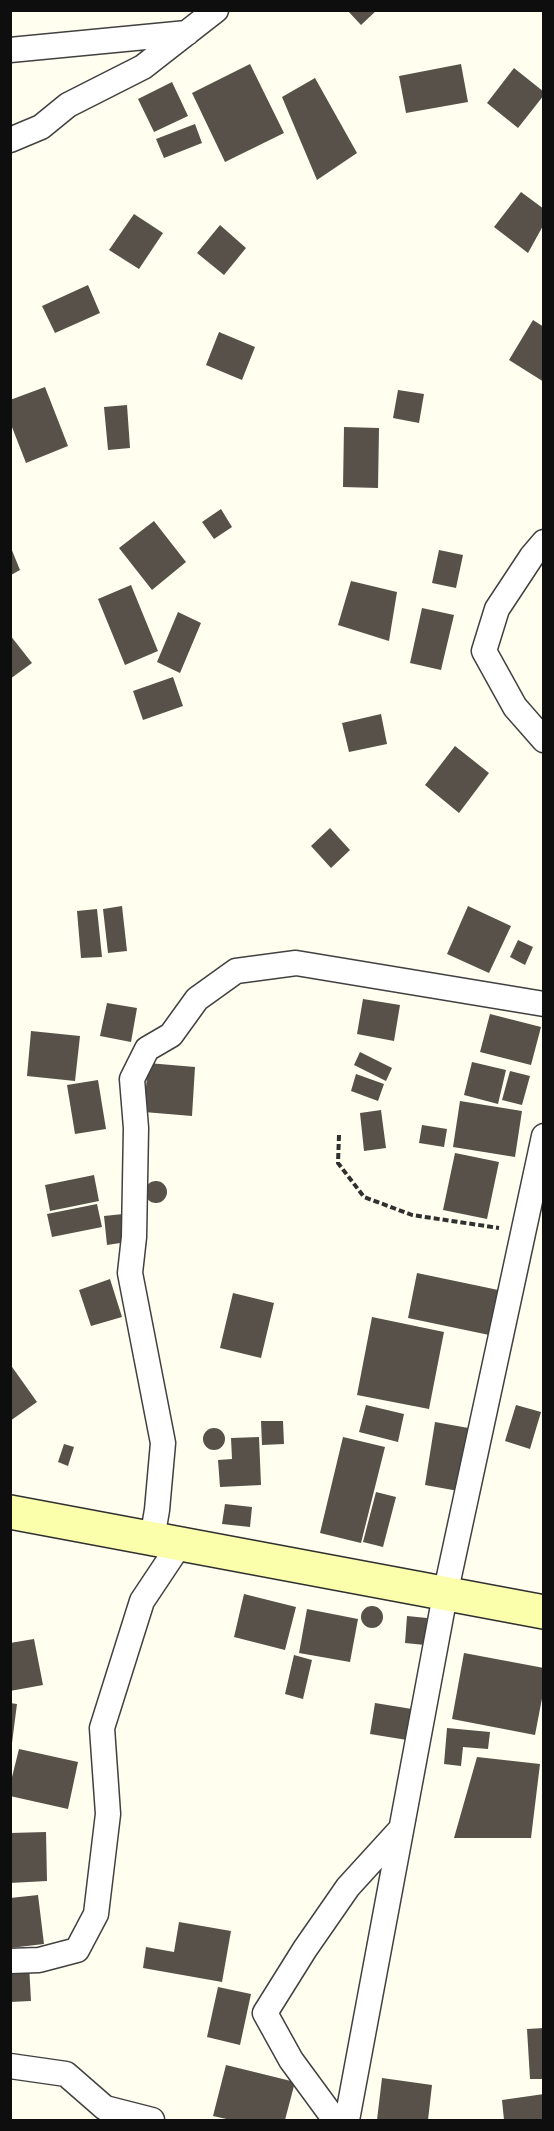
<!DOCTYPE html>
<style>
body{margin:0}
#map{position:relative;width:554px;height:2131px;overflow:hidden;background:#fffeef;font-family:Merriweather,serif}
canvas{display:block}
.frame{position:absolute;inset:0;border:12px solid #0e0e0e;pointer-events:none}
</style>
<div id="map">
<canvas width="554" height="2131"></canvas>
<div class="frame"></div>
</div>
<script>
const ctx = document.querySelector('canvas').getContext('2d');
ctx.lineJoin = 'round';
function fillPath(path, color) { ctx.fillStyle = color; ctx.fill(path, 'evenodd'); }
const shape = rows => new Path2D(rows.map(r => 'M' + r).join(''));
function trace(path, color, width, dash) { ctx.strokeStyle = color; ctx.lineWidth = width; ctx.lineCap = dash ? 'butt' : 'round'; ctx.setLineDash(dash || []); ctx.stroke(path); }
const building = shape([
 [347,10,377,10,361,25],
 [250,64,284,133,225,162,192,93],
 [461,64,468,102,406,113,399,76],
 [514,68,544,92,544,95,518,128,487,103],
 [315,78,357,153,317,180,282,97],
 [172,82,188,116,154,132,138,99],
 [195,124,202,143,164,158,156,139],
 [521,192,544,209,544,224,528,253,494,227],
 [134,214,163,233,139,269,109,250],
 [220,225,246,248,224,275,197,253],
 [88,285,100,313,55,333,42,306],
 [533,320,544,327,544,382,509,360],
 [219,332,255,347,242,380,206,365],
 [45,387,68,446,26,463,10,422,10,400],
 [398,390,424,394,419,423,393,418],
 [127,405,130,448,108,450,104,407],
 [344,427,379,428,378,488,343,487],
 [221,509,232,527,214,539,202,522],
 [154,521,186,562,152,590,119,548],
 [11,548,20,570,11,575],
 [439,550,463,555,456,588,432,583],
 [351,581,397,592,389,641,338,625],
 [131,585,158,651,125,665,98,599],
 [422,608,454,615,441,670,410,663],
 [178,612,201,623,180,673,157,662],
 [10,635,32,663,10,679],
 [173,677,183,706,143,720,133,691],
 [381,714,387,744,349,752,342,723],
 [455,746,489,773,459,813,425,785],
 [330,828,350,850,331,868,311,846],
 [122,906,127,951,108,953,103,909],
 [468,906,511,926,489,973,447,954],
 [97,909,102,957,81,958,77,911],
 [518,940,533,947,525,965,510,957],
 [363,999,400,1005,394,1041,357,1034],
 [107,1003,137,1008,131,1042,100,1036],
 [490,1014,541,1027,531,1065,480,1052],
 [31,1031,80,1036,75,1081,27,1076],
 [360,1052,392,1068,386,1081,354,1065],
 [472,1062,506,1070,498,1104,464,1095],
 [148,1063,195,1067,192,1116,144,1112],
 [510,1071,530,1076,522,1105,502,1100],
 [356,1074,384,1084,378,1101,351,1091],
 [98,1080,106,1129,75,1134,67,1085],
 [460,1101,522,1111,515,1157,453,1147],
 [381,1110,386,1148,364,1151,360,1113],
 [422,1125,447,1129,444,1147,419,1143],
 [455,1153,499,1162,487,1219,443,1210],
 [94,1175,99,1201,50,1211,45,1185],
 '145 1192a11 11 0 1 1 22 0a11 11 0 1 1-22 0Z',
 [97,1204,102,1227,52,1237,47,1214],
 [123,1214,127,1242,107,1245,104,1216],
 [417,1273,503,1291,494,1336,408,1318],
 [110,1279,122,1317,91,1326,79,1290],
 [233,1293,274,1303,261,1358,220,1348],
 [372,1317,444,1332,429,1409,357,1395],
 [10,1364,37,1402,10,1421],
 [366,1405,404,1414,398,1442,359,1432],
 [516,1405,541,1412,530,1449,505,1441],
 [261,1421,283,1421,284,1444,262,1445],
 [435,1422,474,1429,464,1492,425,1485],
 '203 1439a11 11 0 1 1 22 0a11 11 0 1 1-22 0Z',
 [259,1437,261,1485,220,1487,218,1460,232,1459,231,1438],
 [343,1437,385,1447,361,1543,320,1533],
 [64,1444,74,1447,68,1466,58,1462],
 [376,1492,396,1497,383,1547,363,1542],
 [225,1504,252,1507,250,1527,222,1524],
 [244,1594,296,1607,285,1650,234,1637],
 '361 1617a11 11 0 1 1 22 0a11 11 0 1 1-22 0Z',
 [307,1609,358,1619,350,1662,299,1653],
 [407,1616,427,1618,425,1645,405,1643],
 [34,1639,43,1685,10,1691,10,1643],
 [464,1653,544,1668,544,1688,535,1735,452,1719],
 [294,1655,312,1660,303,1699,285,1694],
 [10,1703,17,1704,12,1743,10,1743],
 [375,1703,412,1709,407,1740,370,1734],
 [447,1728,490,1732,488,1749,463,1747,461,1766,444,1764],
 [19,1749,78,1762,68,1809,10,1796,10,1785],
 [477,1757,540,1764,531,1838,454,1838],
 [46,1832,47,1881,10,1883,10,1833],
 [38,1895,44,1944,10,1948,10,1898],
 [179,1922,231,1931,222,1982,143,1968,146,1947,174,1952],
 [29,1964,31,2001,10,2002,10,1965],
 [218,1987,251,1994,240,2045,207,2037],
 [544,2028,544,2079,530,2079,527,2029],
 [226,2065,295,2082,285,2120,231,2120,213,2116],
 [382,2078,432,2085,428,2120,377,2120],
 [544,2094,544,2120,504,2120,502,2100]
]);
const path = shape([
 [339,1135,338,1163,364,1197,412,1215,499,1228]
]);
const street = shape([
 [10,50,187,33],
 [10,140,41,127,68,105,143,67,216,10],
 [544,542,532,556,497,609,484,651,515,707,544,740],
 [152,1539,157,1510,163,1443,130,1273,134,1237,136,1128,132,1079,147,1049,171,1035,197,999,236,971,296,963,544,1004],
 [10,1961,39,1960,77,1950,96,1914,108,1814,102,1728,142,1601,180,1544],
 [10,2066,66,2074,105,2108,152,2120],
 [335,2120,291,2060,265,2013,305,1949,348,1887,400,1830],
 [347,2120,445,1595,544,1136]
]);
const secondary = shape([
 [10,1512,544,1612]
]);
fillPath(building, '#57514a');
trace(street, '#414141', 27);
trace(secondary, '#303030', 36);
trace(path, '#303030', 4, [6, 3]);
trace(street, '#fff', 24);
trace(secondary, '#fbfeab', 33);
</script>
